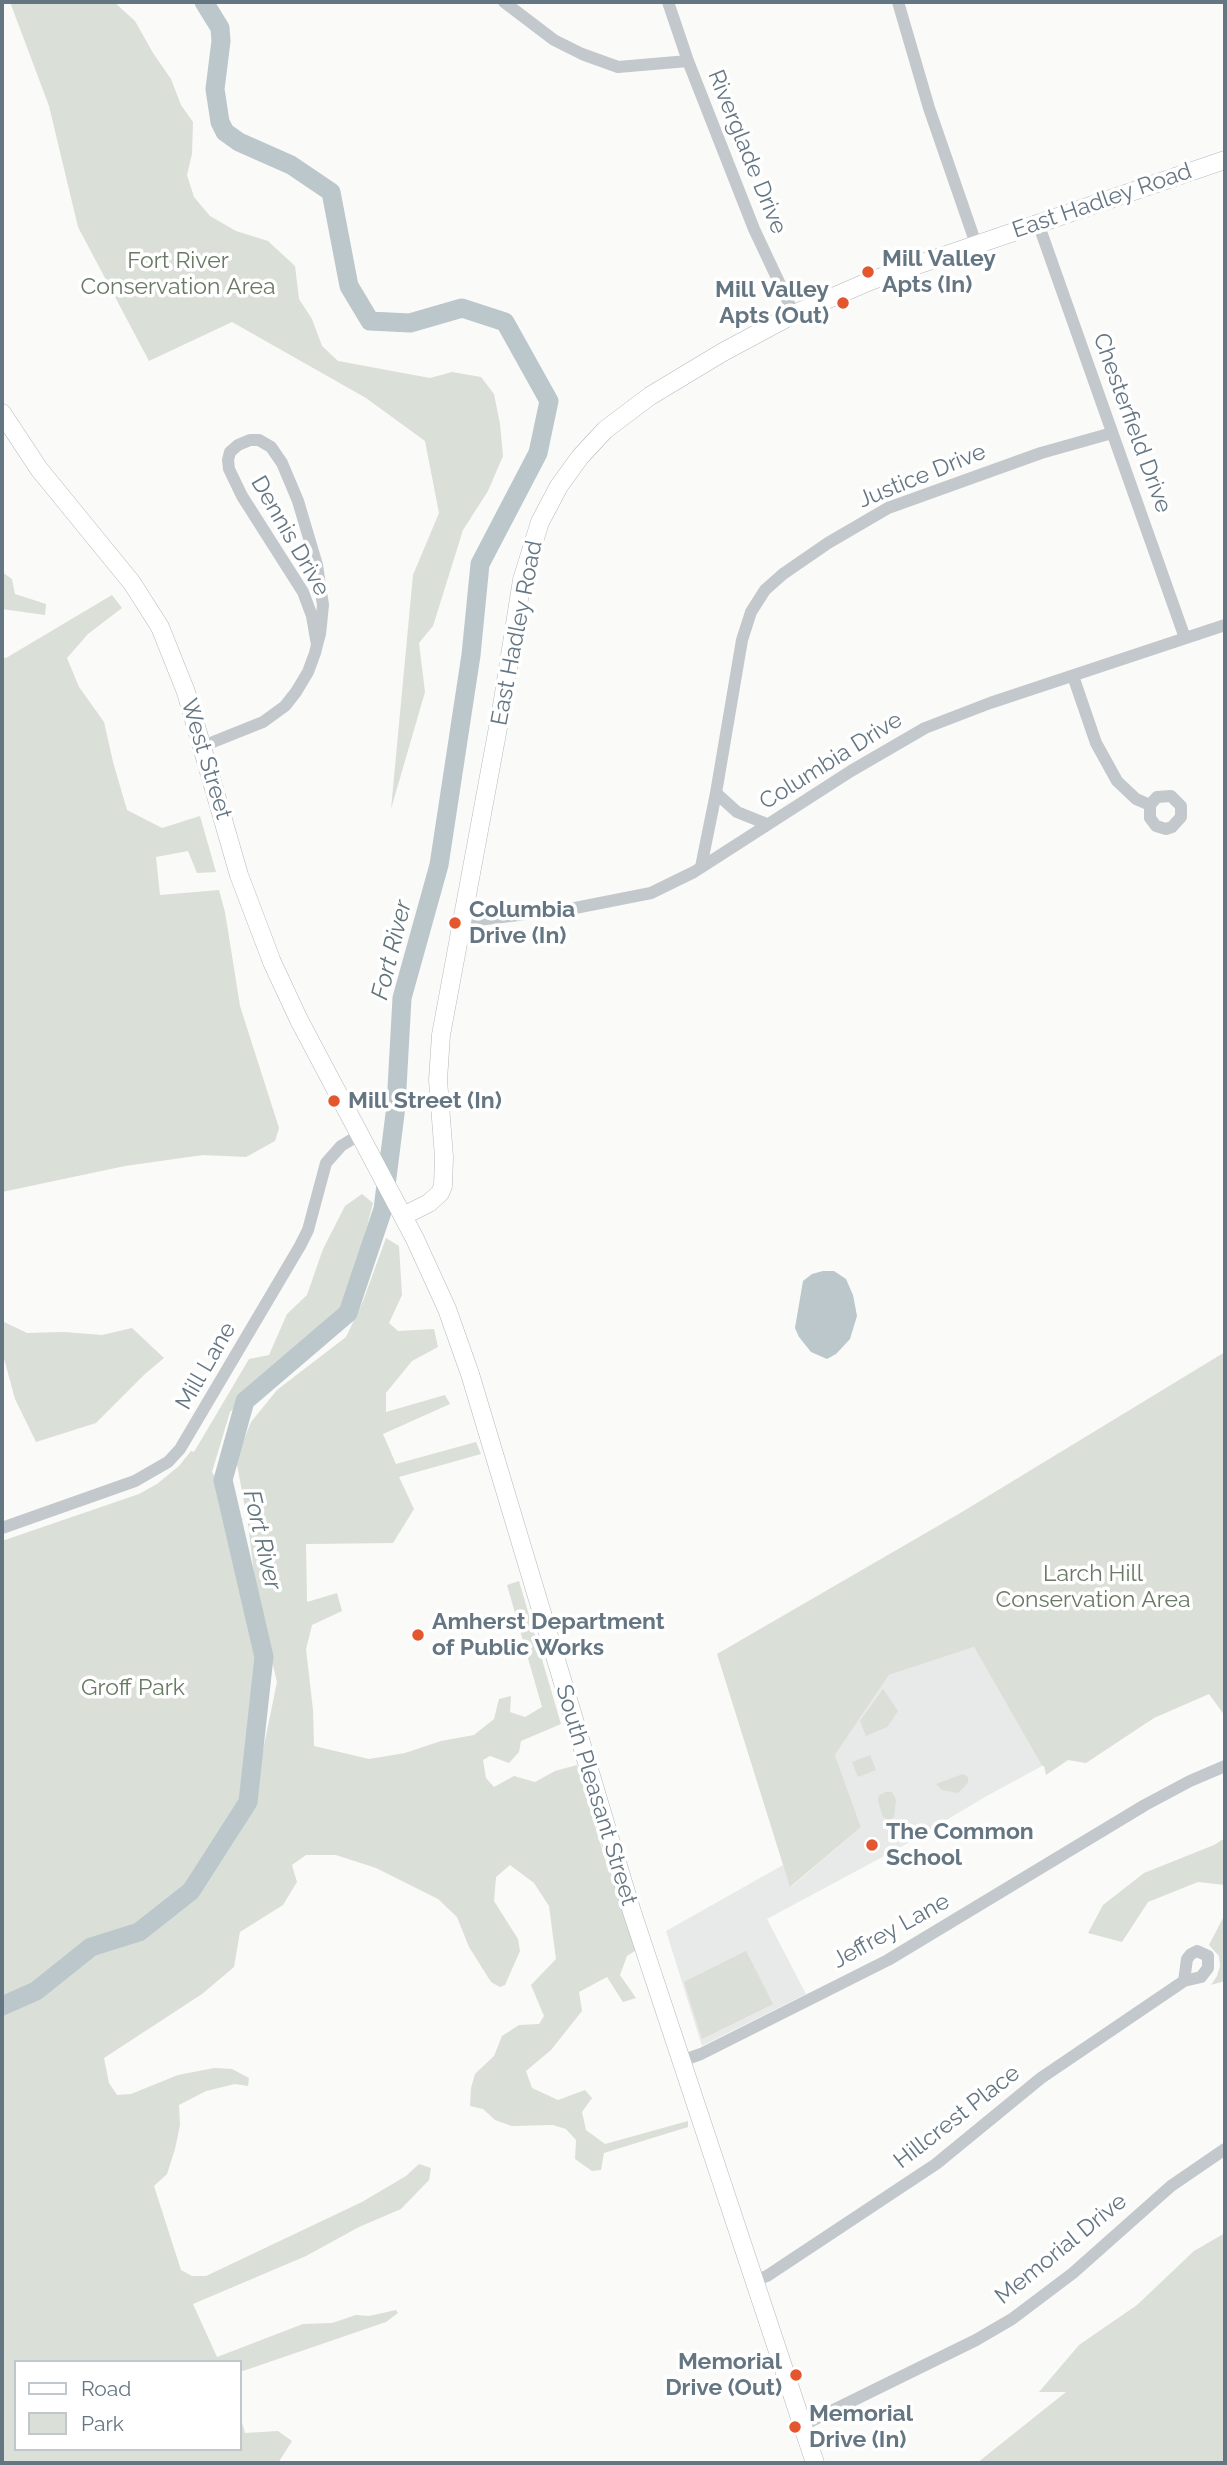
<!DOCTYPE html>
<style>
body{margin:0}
#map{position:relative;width:1227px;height:2465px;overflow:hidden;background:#fafaf8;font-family:Raleway,sans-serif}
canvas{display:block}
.frame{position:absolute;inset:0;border:4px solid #657683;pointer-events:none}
.legend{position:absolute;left:14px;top:2360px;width:228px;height:91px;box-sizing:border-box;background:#fff;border:2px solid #c1c8cd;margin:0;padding:9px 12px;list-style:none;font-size:21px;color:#657683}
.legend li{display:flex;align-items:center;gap:14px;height:35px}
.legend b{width:35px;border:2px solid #c1c8cd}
</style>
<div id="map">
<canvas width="1227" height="2465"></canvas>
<div class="frame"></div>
<ul class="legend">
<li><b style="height:9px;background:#fff"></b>Road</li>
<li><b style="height:19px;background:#dadfd7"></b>Park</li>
</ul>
</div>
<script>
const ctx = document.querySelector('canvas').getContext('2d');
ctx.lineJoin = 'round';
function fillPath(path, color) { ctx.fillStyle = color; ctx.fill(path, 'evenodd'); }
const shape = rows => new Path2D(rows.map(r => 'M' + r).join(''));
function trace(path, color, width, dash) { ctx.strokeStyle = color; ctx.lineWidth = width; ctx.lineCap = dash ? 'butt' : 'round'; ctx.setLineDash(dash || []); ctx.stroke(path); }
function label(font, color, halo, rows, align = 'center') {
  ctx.font = font + ' Raleway,sans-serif'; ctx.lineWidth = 7; ctx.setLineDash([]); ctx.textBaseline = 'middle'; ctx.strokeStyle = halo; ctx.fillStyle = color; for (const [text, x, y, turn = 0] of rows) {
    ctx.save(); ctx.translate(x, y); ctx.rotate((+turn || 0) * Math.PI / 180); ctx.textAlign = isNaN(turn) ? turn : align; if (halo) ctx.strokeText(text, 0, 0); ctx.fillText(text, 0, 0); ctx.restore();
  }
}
const built = shape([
 [974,1647,1042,1766,985,1797,901,1847,767,1919,806,1994,702,2046,666,1931,783,1865,791,1887,861,1827,835,1755,889,1675]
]);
const green = shape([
 [10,2,114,2,135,21,153,53,171,79,181,105,193,122,192,154,187,175,194,197,210,216,236,231,268,241,295,266,299,299,312,319,322,346,338,361,430,378,452,372,481,377,494,394,500,424,503,456,488,491,463,530,433,626,419,643,425,692,391,809,413,575,439,513,425,441,366,398,232,322,149,361,78,227,49,106],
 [2,572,12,579,15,594,46,604,45,615,2,609],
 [112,595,122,608,88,634,67,658,79,687,104,722,113,762,127,810,162,828,200,816,216,872,197,873,188,851,156,857,160,895,219,890,225,912,240,1006,279,1128,275,1141,246,1157,203,1155,125,1166,2,1192,2,658,6,658],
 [362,1194,373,1203,345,1311,286,1360,230,1412,212,1472,243,1520,235,1522,265,1657,267,1694,254,1780,248,1800,253,1799,277,1682,257,1598,248,1524,236,1459,251,1422,277,1390,346,1337,363,1301,386,1238,399,1246,402,1295,389,1323,398,1331,434,1329,438,1347,412,1361,386,1393,386,1412,445,1395,450,1404,383,1434,396,1464,476,1442,481,1454,399,1477,414,1509,393,1543,306,1544,307,1602,337,1593,342,1611,312,1625,306,1649,313,1710,314,1746,369,1759,405,1753,441,1741,474,1735,494,1719,499,1699,511,1696,510,1712,525,1717,542,1707,507,1585,519,1581,561,1724,521,1741,519,1752,509,1763,490,1756,483,1760,486,1778,494,1787,514,1776,535,1782,555,1771,577,1765,605,1859,638,1949,627,1956,620,1975,636,1998,623,2002,607,1977,579,1992,582,2011,551,2050,526,2071,532,2088,558,2100,585,2090,592,2098,582,2112,586,2130,605,2144,688,2121,688,2127,604,2153,601,2170,592,2171,575,2159,576,2140,566,2129,553,2125,512,2126,495,2120,483,2109,470,2106,471,2088,475,2074,494,2056,502,2036,519,2025,539,2024,544,2016,531,1985,556,1959,549,1906,534,1883,510,1865,496,1877,494,1901,518,1939,520,1951,505,1985,500,1987,491,1982,469,1947,457,1917,438,1899,376,1868,336,1855,306,1855,292,1865,297,1882,283,1905,240,1932,234,1967,202,1994,104,2058,109,2083,117,2095,131,2094,178,2075,214,2068,232,2069,249,2078,248,2086,235,2084,206,2091,179,2105,180,2125,175,2149,167,2174,154,2186,181,2270,192,2276,206,2276,362,2202,406,2176,419,2164,431,2168,429,2180,401,2209,359,2227,306,2256,193,2304,217,2357,303,2324,332,2323,356,2315,369,2316,396,2310,398,2313,386,2322,240,2372,240,2362,16,2362,16,2449,240,2449,240,2415,245,2433,278,2431,292,2441,278,2463,3,2463,2,1541,139,1494,157,1484,179,1466,191,1451,194,1452,249,1359,269,1355,287,1314,307,1295,323,1249,345,1206],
 [2,1321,27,1333,64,1332,102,1335,132,1328,164,1358,145,1374,96,1423,36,1442,15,1399,2,1351],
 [1225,1352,1225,1716,1209,1694,1154,1718,1086,1763,1068,1760,1046,1775,1044,1766,1042,1766,974,1647,889,1675,835,1755,861,1827,790,1887,717,1654,962,1512],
 [883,1689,898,1711,887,1727,866,1736,860,1721],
 [870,1755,876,1770,858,1777,852,1762],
 [963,1774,968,1777,968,1783,958,1793,942,1790,936,1784],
 [886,1792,892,1792,896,1800,894,1817,889,1821,883,1817,878,1801,879,1795],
 [1225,1838,1225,1885,1198,1882,1148,1902,1122,1942,1088,1933,1103,1905,1144,1873,1214,1845],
 [1225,1914,1225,1981,1211,1985,1217,1976,1220,1966,1219,1956,1209,1945],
 [746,1951,773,2004,702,2039,684,1982],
 [1225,2233,1225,2463,977,2463,1066,2392,1039,2392,1079,2345,1137,2305,1194,2251]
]);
const water = shape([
 [823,1271,834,1271,846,1279,853,1295,857,1316,850,1339,836,1354,827,1359,811,1352,799,1337,795,1328,803,1281,812,1274]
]);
const river = shape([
 [2,2006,36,1991,91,1947,139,1932,191,1891,248,1802,264,1657,223,1480,245,1401,348,1313,383,1209,396,1106,402,998,439,865,471,655,480,564,538,453,549,401,505,322,462,308,410,323,370,321,349,286,331,192,291,165,239,142,225,132,220,122,215,89,221,41,220,28,204,2]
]);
const street = shape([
 [504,2,554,40,582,54,618,67,688,61],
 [668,2,688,61,754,229,794,314],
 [898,2,929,108,976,244],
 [1038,223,1185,638],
 [1073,676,1096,743,1117,781,1136,799,1150,805,1150,818,1156,826,1166,829,1172,827,1181,817,1181,806,1171,796,1157,797,1150,805],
 [203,746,263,722,285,706,296,692,308,672,315,653,317,645,320,634,321,625,323,605,317,565,298,501,282,463,271,447,259,440,250,440,238,445,230,452,228,460,229,469,242,496,303,592,312,616,317,645],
 [767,824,737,812,716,793,742,640,751,612,765,590,783,574,828,543,888,508,1041,453,1112,433],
 [701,867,716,793],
 [462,922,575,908,651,893,694,872,851,771,925,728,990,703,1225,625],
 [2,1528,135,1481,168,1462,180,1449,300,1246,308,1230,326,1163,341,1146,359,1135],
 [1197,1951,1208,1956,1208,1968,1201,1977,1184,1981,1187,1959,1191,1954,1197,1951],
 [681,2061,701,2054,888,1960,1145,1805,1190,1781,1225,1766],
 [754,2281,767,2276,936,2164,1041,2078,1184,1981],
 [803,2425,976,2340,1012,2319,1073,2273,1171,2186,1225,2149]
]);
const secondary = shape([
 [2,413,39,469,132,583,160,627,186,692,239,875,272,962,299,1020,415,1239,447,1309,470,1374,632,1912,815,2463],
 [403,1216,429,1203,440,1193,443,1186,444,1157,438,1080,441,1035,502,706,522,580,540,522,559,486,580,457,605,430,650,396,723,352,794,314,870,281,1225,160]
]);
const markers = [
 [868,272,7,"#e4572e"],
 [843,303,7,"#e4572e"],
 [455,923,7,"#e4572e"],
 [334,1101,7,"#e4572e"],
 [418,1635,7,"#e4572e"],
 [872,1845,7,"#e4572e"],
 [796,2375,7,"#e4572e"],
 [795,2427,7,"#e4572e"]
];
const streetNames = [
 ["Riverglade Drive",747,152,68],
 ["East Hadley Road",1102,201,-19],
 ["Chesterfield Drive",1132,423,70],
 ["Justice Drive",922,476,-22],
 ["Dennis Drive",290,536,60],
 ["East Hadley Road",517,633,-79],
 ["West Street",206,759,73],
 ["Columbia Drive",831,761,-32],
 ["Mill Lane",206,1366,-60],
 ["South Pleasant Street",596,1795,73],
 ["Jeffrey Lane",891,1931,-29],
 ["Hillcrest Place",957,2117,-38],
 ["Memorial Drive",1061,2249,-39]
];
const poiNames = [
 ["Mill Valley",882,259],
 ["Apts (In)",882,285],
 ["Mill Valley",829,290,"right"],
 ["Apts (Out)",829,316,"right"],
 ["Columbia",469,910],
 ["Drive (In)",469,936],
 ["Mill Street (In)",348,1101],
 ["Amherst Department",432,1622],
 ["of Public Works",432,1648],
 ["The Common",886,1832],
 ["School",886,1858],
 ["Memorial",782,2362,"right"],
 ["Drive (Out)",782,2388,"right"],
 ["Memorial",809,2414],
 ["Drive (In)",809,2440]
];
const parkNames = [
 ["Fort River",178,261],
 ["Conservation Area",178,287],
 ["Larch Hill",1093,1574],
 ["Conservation Area",1093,1600],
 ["Groff Park",133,1688]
];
const waterNames = [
 ["Fort River",392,950,-76],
 ["Fort River",262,1540,77]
];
fillPath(built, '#e8e9e9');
fillPath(green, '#dadfd7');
fillPath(water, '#bbc7cb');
trace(river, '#bbc7cb', 19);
trace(secondary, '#b3babf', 19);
trace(street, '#c3c8cc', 12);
trace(secondary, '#fff', 18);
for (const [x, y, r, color] of markers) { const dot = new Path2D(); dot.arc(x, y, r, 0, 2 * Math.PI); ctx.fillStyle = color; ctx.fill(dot); trace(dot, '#fff', 2.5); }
label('23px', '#657683', '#fff', streetNames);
label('bold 23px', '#657683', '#fff', poiNames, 'left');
label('23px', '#687a64', '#fff', parkNames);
label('italic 24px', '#60757c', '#fff', waterNames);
</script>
